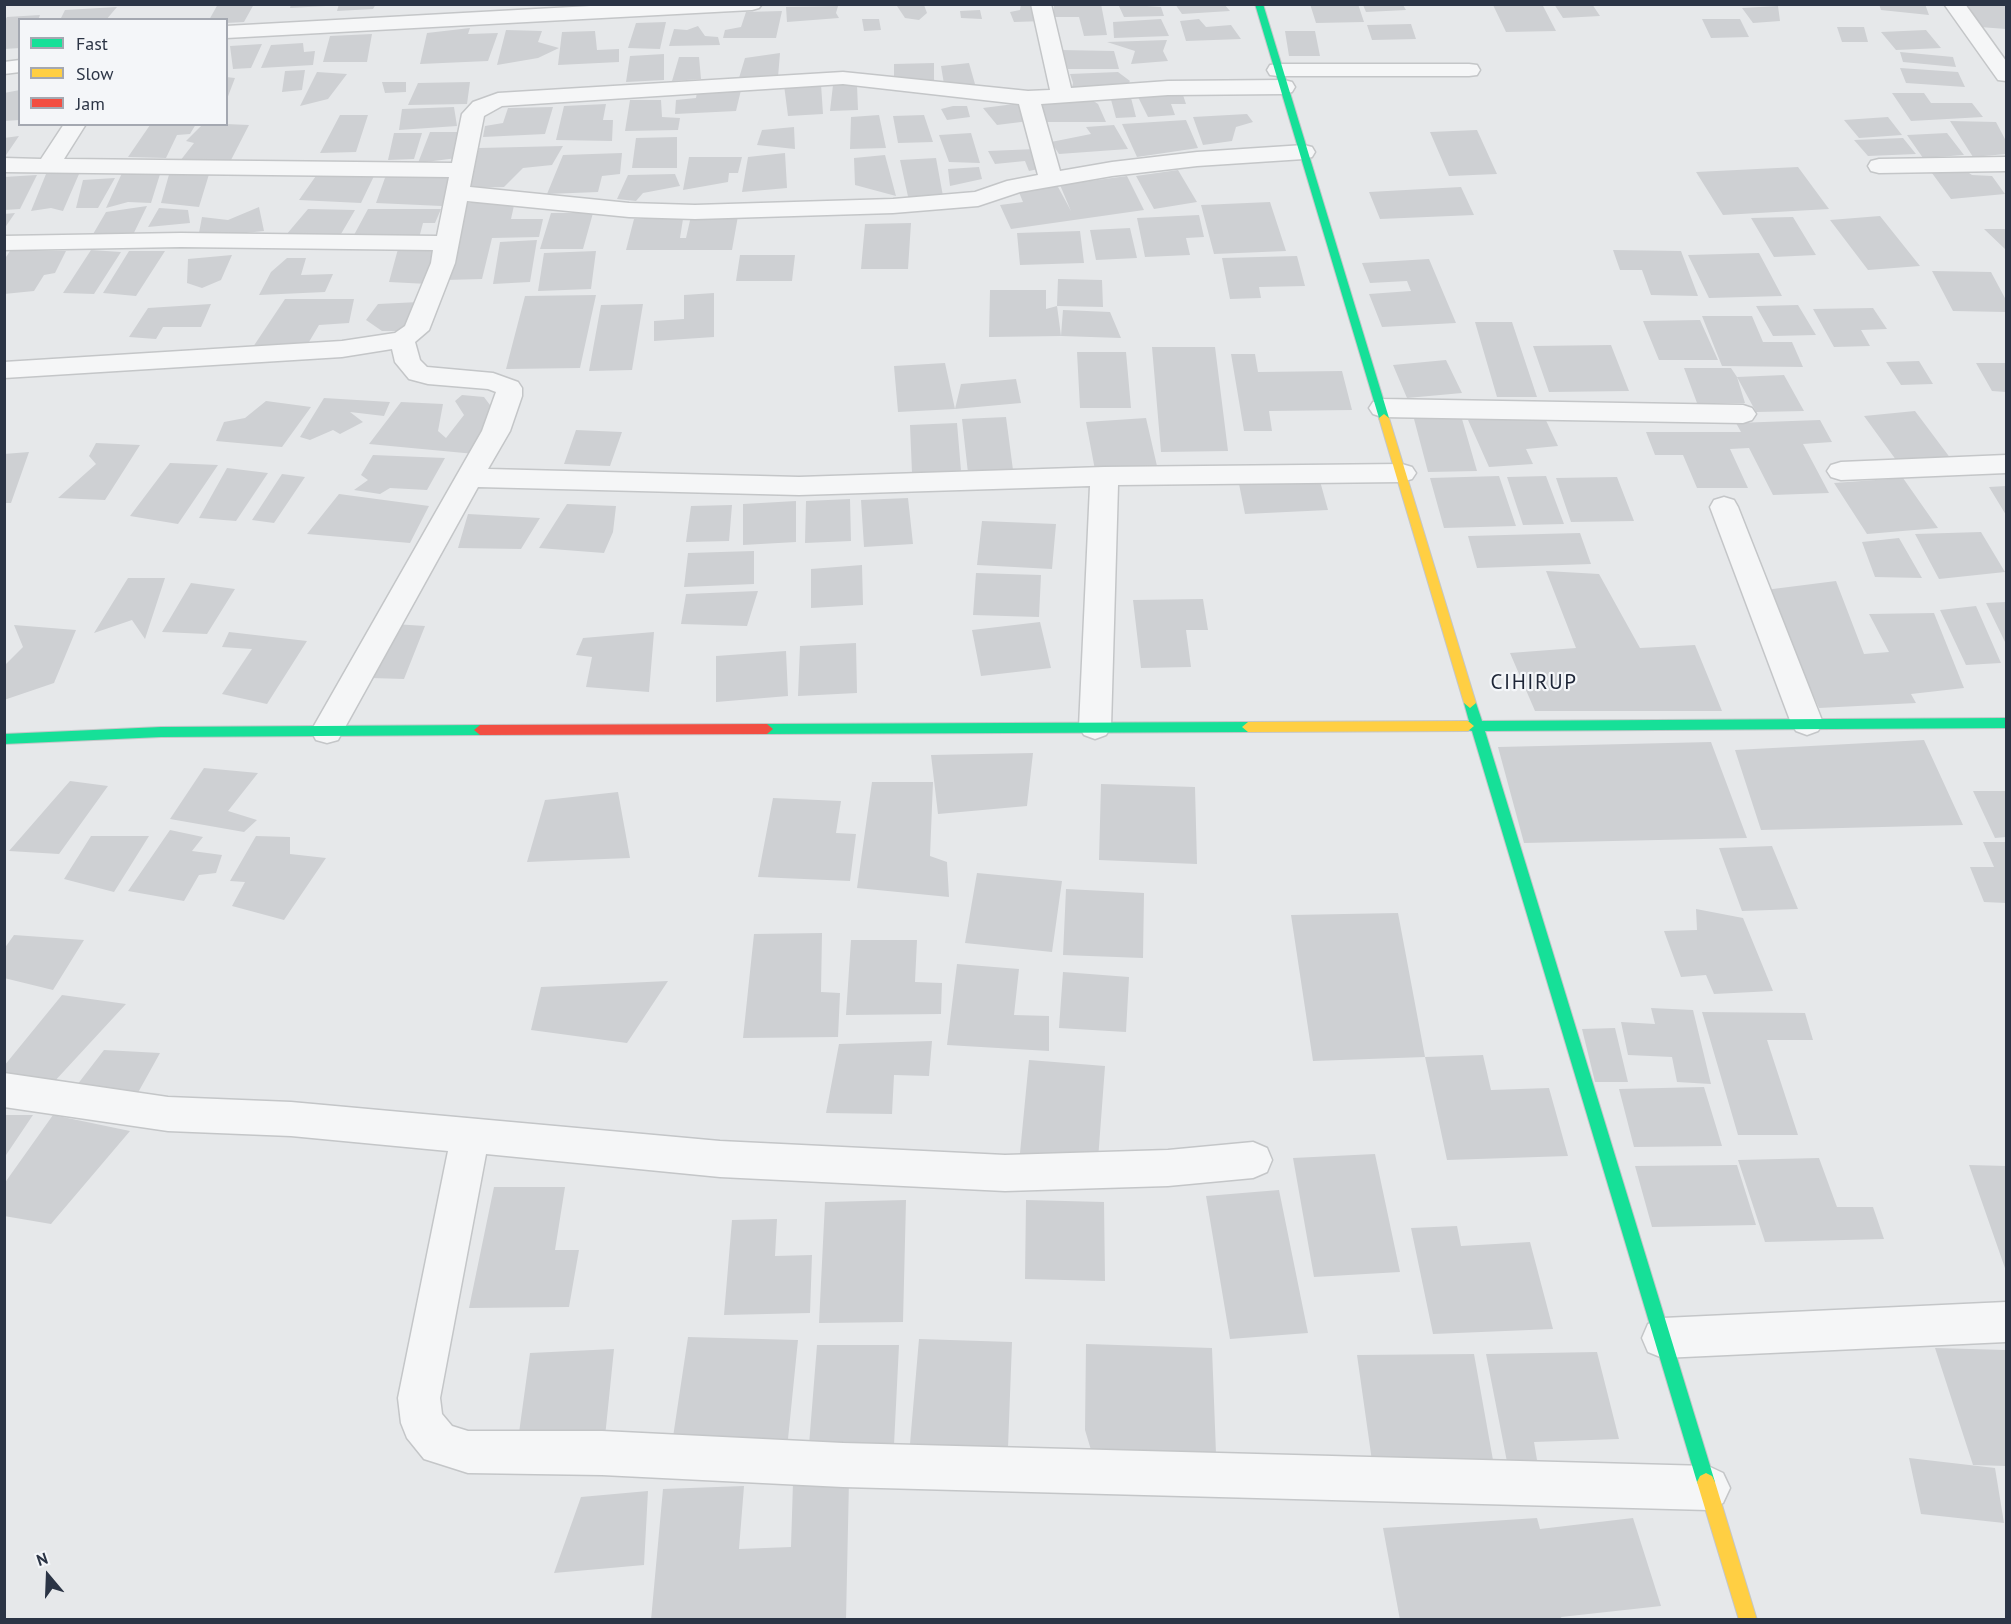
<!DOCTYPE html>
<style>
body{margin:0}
#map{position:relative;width:2011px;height:1624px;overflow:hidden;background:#e6e8ea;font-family:"PT Sans",sans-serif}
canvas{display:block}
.frame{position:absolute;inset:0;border:6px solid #2b3445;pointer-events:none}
.legend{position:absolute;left:18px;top:18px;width:210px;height:108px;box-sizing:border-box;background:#f4f6f9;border:2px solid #a4a8b1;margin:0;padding:8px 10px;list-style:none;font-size:18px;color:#2b3445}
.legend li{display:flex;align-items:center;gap:12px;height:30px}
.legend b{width:30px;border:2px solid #a4a8b1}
.north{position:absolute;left:18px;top:1546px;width:60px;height:60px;-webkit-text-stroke:4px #f4f6f9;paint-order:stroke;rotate:341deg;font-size:16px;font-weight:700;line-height:24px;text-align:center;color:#2b3445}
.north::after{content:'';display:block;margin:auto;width:21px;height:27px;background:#2b3445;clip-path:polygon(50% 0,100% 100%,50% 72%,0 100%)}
</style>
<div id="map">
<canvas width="2011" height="1624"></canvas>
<div class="frame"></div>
<ul class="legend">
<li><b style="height:8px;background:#16e098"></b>Fast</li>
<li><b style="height:8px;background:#ffcf43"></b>Slow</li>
<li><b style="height:8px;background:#f24e42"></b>Jam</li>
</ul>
<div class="north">N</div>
</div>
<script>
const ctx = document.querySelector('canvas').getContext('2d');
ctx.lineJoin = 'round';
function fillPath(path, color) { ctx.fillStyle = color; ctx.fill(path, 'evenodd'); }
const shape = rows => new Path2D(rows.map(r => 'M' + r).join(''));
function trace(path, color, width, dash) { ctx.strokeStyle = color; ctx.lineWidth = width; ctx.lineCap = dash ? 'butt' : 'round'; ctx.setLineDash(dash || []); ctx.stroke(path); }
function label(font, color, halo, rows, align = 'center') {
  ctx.font = font + ' "PT Sans",sans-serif'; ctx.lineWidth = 4.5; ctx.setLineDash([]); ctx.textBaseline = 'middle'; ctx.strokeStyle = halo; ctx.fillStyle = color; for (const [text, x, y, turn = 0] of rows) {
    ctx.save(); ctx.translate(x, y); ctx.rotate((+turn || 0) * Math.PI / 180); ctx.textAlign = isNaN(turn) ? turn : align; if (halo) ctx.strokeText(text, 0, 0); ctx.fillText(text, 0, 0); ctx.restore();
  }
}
const building = shape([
 [218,4,254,4,244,22,226,23,226,20,209,20],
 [291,4,326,4,326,6,290,8],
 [339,4,376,4,373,9,337,11],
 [1021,4,1041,4,1045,21,1014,22,1010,12,1020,10],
 [1054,4,1101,4,1107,35,1084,36,1079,17,1054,17],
 [1118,4,1161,7,1164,16,1124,17],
 [1175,4,1224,4,1230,11,1182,14],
 [1310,4,1358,4,1364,22,1316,23],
 [1542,4,1556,31,1506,32,1493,5],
 [1554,4,1592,4,1600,16,1563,18],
 [1879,4,1925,4,1929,15,1881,10],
 [1965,4,2006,4,2006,29,1980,27],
 [924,5,927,13,919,20,905,18,897,6],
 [1363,5,1403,5,1406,10,1366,12],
 [838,6,836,13,839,18,787,22,786,7],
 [1778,6,1780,21,1753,23,1742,8],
 [117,7,106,20,60,20,65,10],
 [980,10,982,19,961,18,960,11],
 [782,11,776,38,723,38,725,30,741,27,746,12],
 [40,15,38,20,20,20,20,48,4,49,4,22,7,17],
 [862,19,879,19,881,30,864,31],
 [1161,19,1169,36,1114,38,1113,22],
 [1199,19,1206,27,1231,25,1241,39,1186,41,1180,21],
 [1702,19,1740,19,1749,37,1711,38],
 [666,22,660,49,628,48,636,23],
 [1411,24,1416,39,1372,40,1367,25],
 [698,26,705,36,718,37,720,45,669,46,674,29,687,30],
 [1837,27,1864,27,1868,42,1842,42],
 [470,28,468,34,498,33,488,61,420,64,427,33],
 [506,30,542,31,538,42,559,48,538,58,497,65],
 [1926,30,1941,48,1896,50,1881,32],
 [595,31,597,50,619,49,619,62,558,65,562,32],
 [1285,31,1315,31,1320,56,1289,56],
 [372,34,367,62,323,62,330,36],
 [1167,40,1163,51,1168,61,1131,64,1135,51,1107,42],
 [303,43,304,52,315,51,313,65,261,68,271,45],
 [262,44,251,68,233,69,230,46],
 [1060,50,1114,51,1119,69,1068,69],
 [1900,52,1953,57,1956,67,1903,62],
 [780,53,778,77,739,78,745,58],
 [664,54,664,80,626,82,630,56],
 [679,57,699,57,701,79,672,81],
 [934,63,934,80,894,80,894,64],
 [969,63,975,84,944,84,941,66],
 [1900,68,1958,72,1965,87,1906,83],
 [305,70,302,90,282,92,285,71],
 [317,72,347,74,328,99,300,106],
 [1118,72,1130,81,1126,87,1071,92,1073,83,1070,74],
 [226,77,235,78,227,99,226,99],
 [382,82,406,82,406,92,385,93],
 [470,82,467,104,408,105,418,83],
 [821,84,823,114,788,116,784,85],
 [833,85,857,85,858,110,830,111],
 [20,90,20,120,4,121,4,93],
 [741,90,736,111,675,114,676,100,696,98,697,92],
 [1182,92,1186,104,1171,104,1175,115,1148,117,1137,95],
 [1892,93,1924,93,1931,103,1972,103,1983,117,1911,121],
 [1130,94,1136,117,1116,118,1110,96],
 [1089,98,1098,104,1106,122,1045,122,1037,103],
 [630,100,661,100,662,117,680,118,678,130,625,131],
 [1022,103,1029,121,997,125,983,108],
 [606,104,603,120,613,120,612,141,556,140,564,106],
 [953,106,967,106,970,117,947,120,941,109],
 [454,107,457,126,399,130,402,109],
 [553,107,545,134,483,137,485,126,503,123,508,108],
 [1247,114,1253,122,1236,127,1232,141,1203,145,1193,117],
 [340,115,368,115,356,152,320,153],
 [879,115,886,148,850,149,851,117],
 [924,115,933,142,898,143,893,116],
 [1888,117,1902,135,1859,138,1844,120],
 [1186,120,1198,148,1137,157,1122,124],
 [1950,121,1996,122,2006,141,2006,154,1973,157],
 [196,124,190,134,177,135,166,158,128,157,150,125],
 [203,124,226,124,249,125,231,160,180,161,194,143,186,141],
 [1114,125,1128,149,1059,154,1051,142,1091,134,1086,127],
 [794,127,795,149,757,145,762,130],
 [1477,130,1497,174,1449,176,1430,132],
 [430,132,460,132,457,158,418,163],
 [394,133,422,133,414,159,388,160],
 [971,133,980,163,949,162,939,135],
 [1947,133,1964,155,1923,158,1907,135],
 [19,136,4,158,4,138],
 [677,137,677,168,632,168,636,138],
 [1903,138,1916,154,1868,156,1854,140],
 [563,146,552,165,523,168,504,187,468,188,479,148],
 [1036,149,1043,168,1029,171,1025,161,995,164,988,151],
 [622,153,620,174,602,176,598,192,547,194,563,155],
 [785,153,787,188,742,192,748,157],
 [885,155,896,196,855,185,854,158],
 [689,157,742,157,738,173,729,173,728,182,683,190],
 [936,158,943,196,909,201,900,160],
 [979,167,982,179,950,186,948,169],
 [1798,167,1829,209,1723,215,1696,172],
 [1960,167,1972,175,1992,176,2005,194,1951,199,1929,169],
 [1178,170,1197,202,1154,209,1136,176],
 [161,171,151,203,128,202,106,208,122,173],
 [170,171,210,171,199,207,161,203],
 [318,173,375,174,361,203,299,200],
 [46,174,79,174,63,211,51,208,31,211],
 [675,174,680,186,643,193,636,201,617,199,628,175],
 [37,175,20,209,4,210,4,177],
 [386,175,452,176,442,206,376,203],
 [1127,176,1144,210,1011,229,1000,205,1023,202,1018,190,1057,185,1071,211,1060,185],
 [115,178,98,208,76,208,83,180],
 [1461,187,1474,215,1380,219,1369,192],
 [515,201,511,219,543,219,539,237,492,238,482,279,445,280,466,203],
 [1270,202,1286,251,1214,254,1201,205],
 [147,206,130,241,89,241,106,212],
 [259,207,264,231,198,238,202,217,228,220],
 [159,208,188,210,190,223,148,227],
 [308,209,355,210,341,234,286,235],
 [368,209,441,209,435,223,423,223,419,238,354,235],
 [15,213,4,229,4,214],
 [551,213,593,213,583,249,540,249],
 [1199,215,1204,237,1186,238,1190,255,1145,257,1137,218],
 [691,216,738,216,732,250,626,250,634,219,683,219,680,238,686,238],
 [1880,216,1920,266,1868,270,1830,220],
 [1793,217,1816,255,1774,257,1751,218],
 [911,223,908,269,861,269,865,224],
 [1130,228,1137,258,1096,260,1090,230],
 [1984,229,2006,229,2006,249,2005,249],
 [1080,231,1084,263,1020,265,1017,233],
 [537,240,530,282,493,284,500,242],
 [398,249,434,249,428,284,389,282],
 [91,250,121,252,94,294,63,293],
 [1613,250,1681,251,1698,296,1651,295,1642,270,1620,270],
 [10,251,66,251,55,273,44,275,34,291,4,294,4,260],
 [129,251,165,251,136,296,103,293],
 [596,251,591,289,538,291,544,253],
 [1759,253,1782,296,1709,298,1688,255],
 [232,255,221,280,202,288,187,283,188,259],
 [740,255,795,255,792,281,736,281],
 [1297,256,1305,286,1259,287,1261,298,1230,299,1222,258],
 [287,258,306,258,301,275,333,274,325,292,259,295,271,272],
 [1429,259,1456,323,1382,327,1369,294,1411,291,1407,281,1370,283,1362,263],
 [1932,271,1991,272,2006,300,2006,312,1953,311],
 [1058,279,1102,280,1103,307,1057,306],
 [990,290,1046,290,1046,309,1057,306,1061,336,989,337],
 [714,293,714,337,654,341,654,321,684,319,684,295],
 [596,295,580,368,506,369,525,296],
 [285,299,354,299,349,323,319,325,306,347,251,350],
 [419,302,404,331,382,331,366,320,378,304],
 [211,304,201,327,163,327,156,339,129,337,148,308],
 [643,304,632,370,589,371,601,305],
 [1798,305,1816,335,1773,336,1756,306],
 [1873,308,1887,329,1861,330,1870,346,1834,347,1813,309],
 [1063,310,1110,312,1121,338,1061,336],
 [1702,316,1752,316,1763,342,1792,342,1803,367,1722,366],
 [1700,320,1718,360,1659,360,1643,321],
 [1475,322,1512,322,1537,397,1497,397],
 [1611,345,1629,391,1549,392,1533,346],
 [1152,347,1215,347,1228,451,1161,452],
 [1077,352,1126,352,1131,408,1080,408],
 [1231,354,1255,354,1258,372,1342,371,1352,410,1269,411,1272,431,1244,431],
 [1446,360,1462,393,1407,398,1393,365],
 [1919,361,1933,384,1901,385,1886,362],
 [945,363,955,409,961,384,1016,379,1021,403,955,409,898,412,894,366],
 [1976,363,2006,363,2006,392,1992,391],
 [1684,368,1731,368,1737,377,1745,403,1697,403],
 [1784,375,1804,411,1756,412,1737,377],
 [462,395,484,397,493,409,475,454,369,444,401,402,443,404,438,431,446,438,464,415,455,401],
 [324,398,390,402,384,416,350,412,363,422,340,434,333,430,310,440,300,437],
 [266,401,311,407,282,447,216,441,224,422,245,418],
 [1915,411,1951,459,1899,464,1864,416],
 [1543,414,1558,446,1526,449,1533,464,1489,467,1468,420],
 [1006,417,1013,470,968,473,962,419],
 [1146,418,1157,466,1095,470,1086,422],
 [1414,419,1462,419,1477,471,1428,472],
 [1820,420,1832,442,1803,444,1829,493,1773,495,1749,448,1730,449,1748,488,1697,488,1683,455,1655,455,1646,432,1741,432,1736,423],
 [957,423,961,471,912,473,910,425],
 [576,430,622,432,610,466,564,464],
 [96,443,140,445,105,500,58,498,96,464,89,456],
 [29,452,11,503,4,503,4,454],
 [373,455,445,458,427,490,390,488,380,494,354,490,368,480,361,475],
 [170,463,218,465,178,524,130,516],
 [227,468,268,473,236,521,199,518],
 [282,474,305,477,274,523,252,520],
 [1499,476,1516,526,1444,528,1430,478],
 [1546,476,1564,524,1523,525,1507,477],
 [1617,477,1634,521,1571,522,1556,478],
 [1903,478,1938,528,1867,534,1834,483],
 [1320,481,1328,510,1245,514,1239,484],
 [2006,486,2006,515,1989,487],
 [339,494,429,506,410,543,307,534],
 [908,498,913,544,864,547,861,500],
 [850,499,851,541,805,543,806,501],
 [796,501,796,542,743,545,743,504],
 [567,504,616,506,613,532,604,553,539,548],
 [732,505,729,541,686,542,691,506],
 [468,514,540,518,521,549,458,548],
 [982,521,1056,524,1052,569,977,565],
 [1981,532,2005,572,1939,579,1915,534],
 [1580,533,1591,564,1477,568,1468,536],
 [1899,538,1922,578,1875,577,1862,542],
 [754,551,754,584,684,587,688,553],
 [862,565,863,605,811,608,811,569],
 [1546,571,1599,574,1640,648,1695,645,1722,711,1535,711,1510,653,1576,648],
 [976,573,1041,575,1039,617,973,615],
 [128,578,165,578,145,639,132,620,94,633],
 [1836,581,1864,654,1889,652,1869,614,1934,613,1964,688,1911,694,1916,703,1819,708,1765,590],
 [191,583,235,589,207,634,162,632],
 [758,591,747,626,681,624,686,594],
 [1203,599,1208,630,1186,630,1191,667,1141,668,1133,600],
 [2006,602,2006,644,1986,603],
 [1976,606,2001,663,1966,665,1940,610],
 [1040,622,1051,668,981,676,972,630],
 [394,624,425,626,404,679,371,678],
 [14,625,76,630,54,683,4,700,4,666,23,647],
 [229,632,307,641,267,704,222,694,252,649,222,647],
 [654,632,649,692,586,687,592,657,576,655,583,638],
 [856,643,857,693,798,696,800,646],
 [786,651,788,696,716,702,716,656],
 [1924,740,1963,825,1761,830,1735,750],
 [1711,742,1747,838,1524,843,1498,747],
 [1033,753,1027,806,938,814,931,755],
 [204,768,258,773,228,811,257,820,244,832,170,819],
 [70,781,108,786,59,854,9,851],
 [872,782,933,782,930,856,947,862,949,897,857,888],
 [1101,784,1195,787,1197,864,1099,860],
 [1973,791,2006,791,2006,837,1995,838],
 [618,792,630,858,527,862,545,800],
 [773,798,841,801,836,833,856,834,850,881,758,877],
 [170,830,203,837,192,851,222,855,216,873,199,875,184,901,128,891],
 [91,836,149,836,114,892,64,879],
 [256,836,290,837,290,854,326,858,284,920,232,906,245,882,230,881],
 [1983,842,2006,842,2006,903,1984,902,1970,867,1994,867],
 [1772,846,1798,909,1742,911,1719,848],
 [977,873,1062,881,1052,952,965,943],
 [1066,889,1144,893,1143,958,1063,955],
 [1696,909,1743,918,1773,991,1714,994,1706,975,1681,977,1664,931,1697,930],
 [1398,913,1425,1057,1483,1055,1491,1090,1549,1088,1568,1156,1447,1160,1425,1057,1313,1061,1291,915],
 [822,933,821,992,840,993,838,1037,743,1038,754,934],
 [14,935,84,940,53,990,4,978,4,949],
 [851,940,917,940,915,982,942,983,941,1014,846,1015],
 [957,964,1019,969,1014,1015,1049,1016,1049,1051,947,1045],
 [1063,972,1129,977,1126,1032,1059,1028],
 [668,981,627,1043,531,1030,541,987],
 [62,995,126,1004,53,1083,4,1076,4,1066],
 [1651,1008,1693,1010,1711,1084,1677,1082,1672,1057,1628,1055,1621,1022,1655,1024],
 [1702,1012,1805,1013,1813,1040,1767,1040,1798,1135,1738,1135],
 [1615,1028,1628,1082,1595,1082,1582,1029],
 [932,1041,929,1076,894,1075,892,1114,826,1113,839,1044],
 [104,1050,160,1053,135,1098,77,1085],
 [1029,1060,1105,1066,1098,1160,1020,1153],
 [1704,1087,1722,1146,1634,1147,1619,1089],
 [4,1115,33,1115,4,1158],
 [53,1115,130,1131,51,1224,4,1216,4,1184],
 [1375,1154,1400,1272,1314,1277,1293,1158],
 [1819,1158,1837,1207,1873,1207,1884,1239,1765,1242,1738,1160],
 [1737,1165,1756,1225,1652,1227,1635,1166],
 [1969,1165,2006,1166,2006,1271],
 [494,1187,565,1187,555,1250,579,1250,569,1307,469,1308],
 [1279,1190,1308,1333,1230,1339,1206,1196],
 [906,1200,903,1322,819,1323,825,1202],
 [1026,1200,1104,1202,1105,1281,1025,1279],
 [777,1219,775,1256,812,1255,810,1313,724,1315,732,1220],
 [1457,1226,1461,1246,1530,1242,1553,1329,1433,1334,1411,1228],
 [688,1337,798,1340,788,1439,673,1437],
 [919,1339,1012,1342,1008,1448,910,1444],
 [1086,1344,1212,1348,1216,1454,1091,1450,1085,1430],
 [817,1345,899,1345,894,1445,809,1445],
 [1935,1348,2006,1350,2006,1466,1973,1465],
 [614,1349,605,1437,518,1440,530,1353],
 [1597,1352,1619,1439,1534,1442,1538,1466,1508,1467,1486,1354],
 [1474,1354,1493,1460,1372,1461,1357,1355],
 [1909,1458,1995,1468,2004,1523,1921,1514],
 [849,1480,846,1620,651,1620,663,1489,744,1486,739,1549,791,1547,793,1482],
 [648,1491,644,1565,554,1573,581,1497],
 [1537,1518,1540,1529,1633,1518,1661,1606,1561,1617,1562,1620,1400,1620,1383,1528]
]);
const street = shape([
 [627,4,762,4,759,8,752,10,226,38,226,26,627,4],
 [1031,4,1051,4,1071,88,1168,81,1284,80,1292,82,1295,87,1292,92,1284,94,1168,95,1041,104,1060,171,1112,162,1197,152,1304,145,1312,147,1315,152,1312,157,1304,159,1197,166,1112,176,1020,192,978,206,893,213,695,219,629,217,467,201,455,263,429,330,415,342,420,360,427,367,493,373,518,382,522,388,522,396,510,431,488,469,799,477,1104,467,1402,464,1412,467,1416,473,1412,479,1402,482,1118,485,1111,727,1106,735,1095,739,1084,735,1079,727,1090,486,799,495,478,487,338,740,327,743,316,740,311,731,482,431,496,392,488,389,428,384,409,379,395,362,392,349,342,357,4,378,4,362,342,341,395,333,405,326,431,263,433,250,181,247,4,250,4,236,181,233,437,236,449,177,4,172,4,158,41,159,64,124,86,124,64,159,452,163,462,114,473,102,498,93,843,72,1028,91,1050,90,1031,4],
 [843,84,1019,104,1038,175,1007,181,975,192,893,199,695,205,629,203,470,187,484,116,502,106,843,84],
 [1944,4,1965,4,2006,61,2006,81,1998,80,1944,4],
 [20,60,20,72,4,74,4,62,20,60],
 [1278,64,1469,64,1477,65,1480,70,1477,75,1469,76,1278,76,1270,75,1267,70,1270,65,1278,64],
 [2006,157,2006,171,1879,173,1871,171,1868,166,1871,161,1879,159,2006,157],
 [1382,399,1743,405,1752,408,1756,414,1752,420,1743,423,1382,417,1373,414,1369,408,1373,402,1382,399],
 [2006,455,2006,473,1841,480,1831,477,1827,471,1831,465,1841,462,2006,455],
 [1724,497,1734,500,1738,507,1823,723,1818,731,1807,735,1796,731,1791,723,1710,507,1714,500,1724,497],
 [4,1073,168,1097,291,1102,720,1141,1005,1155,1168,1150,1253,1142,1267,1148,1272,1160,1267,1172,1253,1178,1168,1186,1005,1191,720,1177,486,1154,440,1398,442,1414,452,1426,468,1431,602,1431,843,1443,1708,1466,1723,1473,1730,1488,1723,1503,1708,1510,843,1487,602,1475,468,1473,424,1459,407,1438,401,1423,398,1398,448,1151,291,1136,168,1131,4,1107,4,1073],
 [2006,1302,2006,1342,1663,1358,1648,1352,1642,1338,1648,1324,1663,1318,2006,1302]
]);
const fast = shape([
 [1255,4,1263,4,1389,418,1388,420,1380,420,1379,418,1255,4],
 [1470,698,1476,703,1482,721,2006,718,2006,728,1485,731,1715,1482,1712,1488,1706,1491,1700,1488,1697,1482,1472,731,1463,729,1462,726,1463,723,1469,721,1464,703,1470,698],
 [1248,722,1254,727,1248,732,767,734,761,729,767,724,1248,722],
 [480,725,486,730,480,735,161,737,4,744,4,734,161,727,480,725]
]);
const slow = shape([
 [1384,414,1389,418,1476,703,1470,708,1464,703,1379,418,1384,414],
 [1468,721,1474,726,1468,731,1248,732,1242,727,1248,722,1468,721],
 [1706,1473,1712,1476,1715,1482,1757,1620,1739,1620,1697,1482,1700,1476,1706,1473]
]);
const jam = shape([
 [767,724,773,729,767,734,480,735,474,730,480,725,767,724]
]);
const quarterNames = [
 ["CIHIRUP",1534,683]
];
fillPath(building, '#ced0d3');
trace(street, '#c4c6c8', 3);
trace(fast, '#c4c6c8', 2);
trace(slow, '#c4c6c8', 2);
trace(jam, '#c4c6c8', 2);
fillPath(street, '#f5f6f7');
fillPath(fast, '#16e098');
fillPath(slow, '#ffcf43');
fillPath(jam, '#f24e42');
ctx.letterSpacing = '1.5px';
label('21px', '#1d2536', '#f4f6f9', quarterNames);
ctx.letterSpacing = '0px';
</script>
